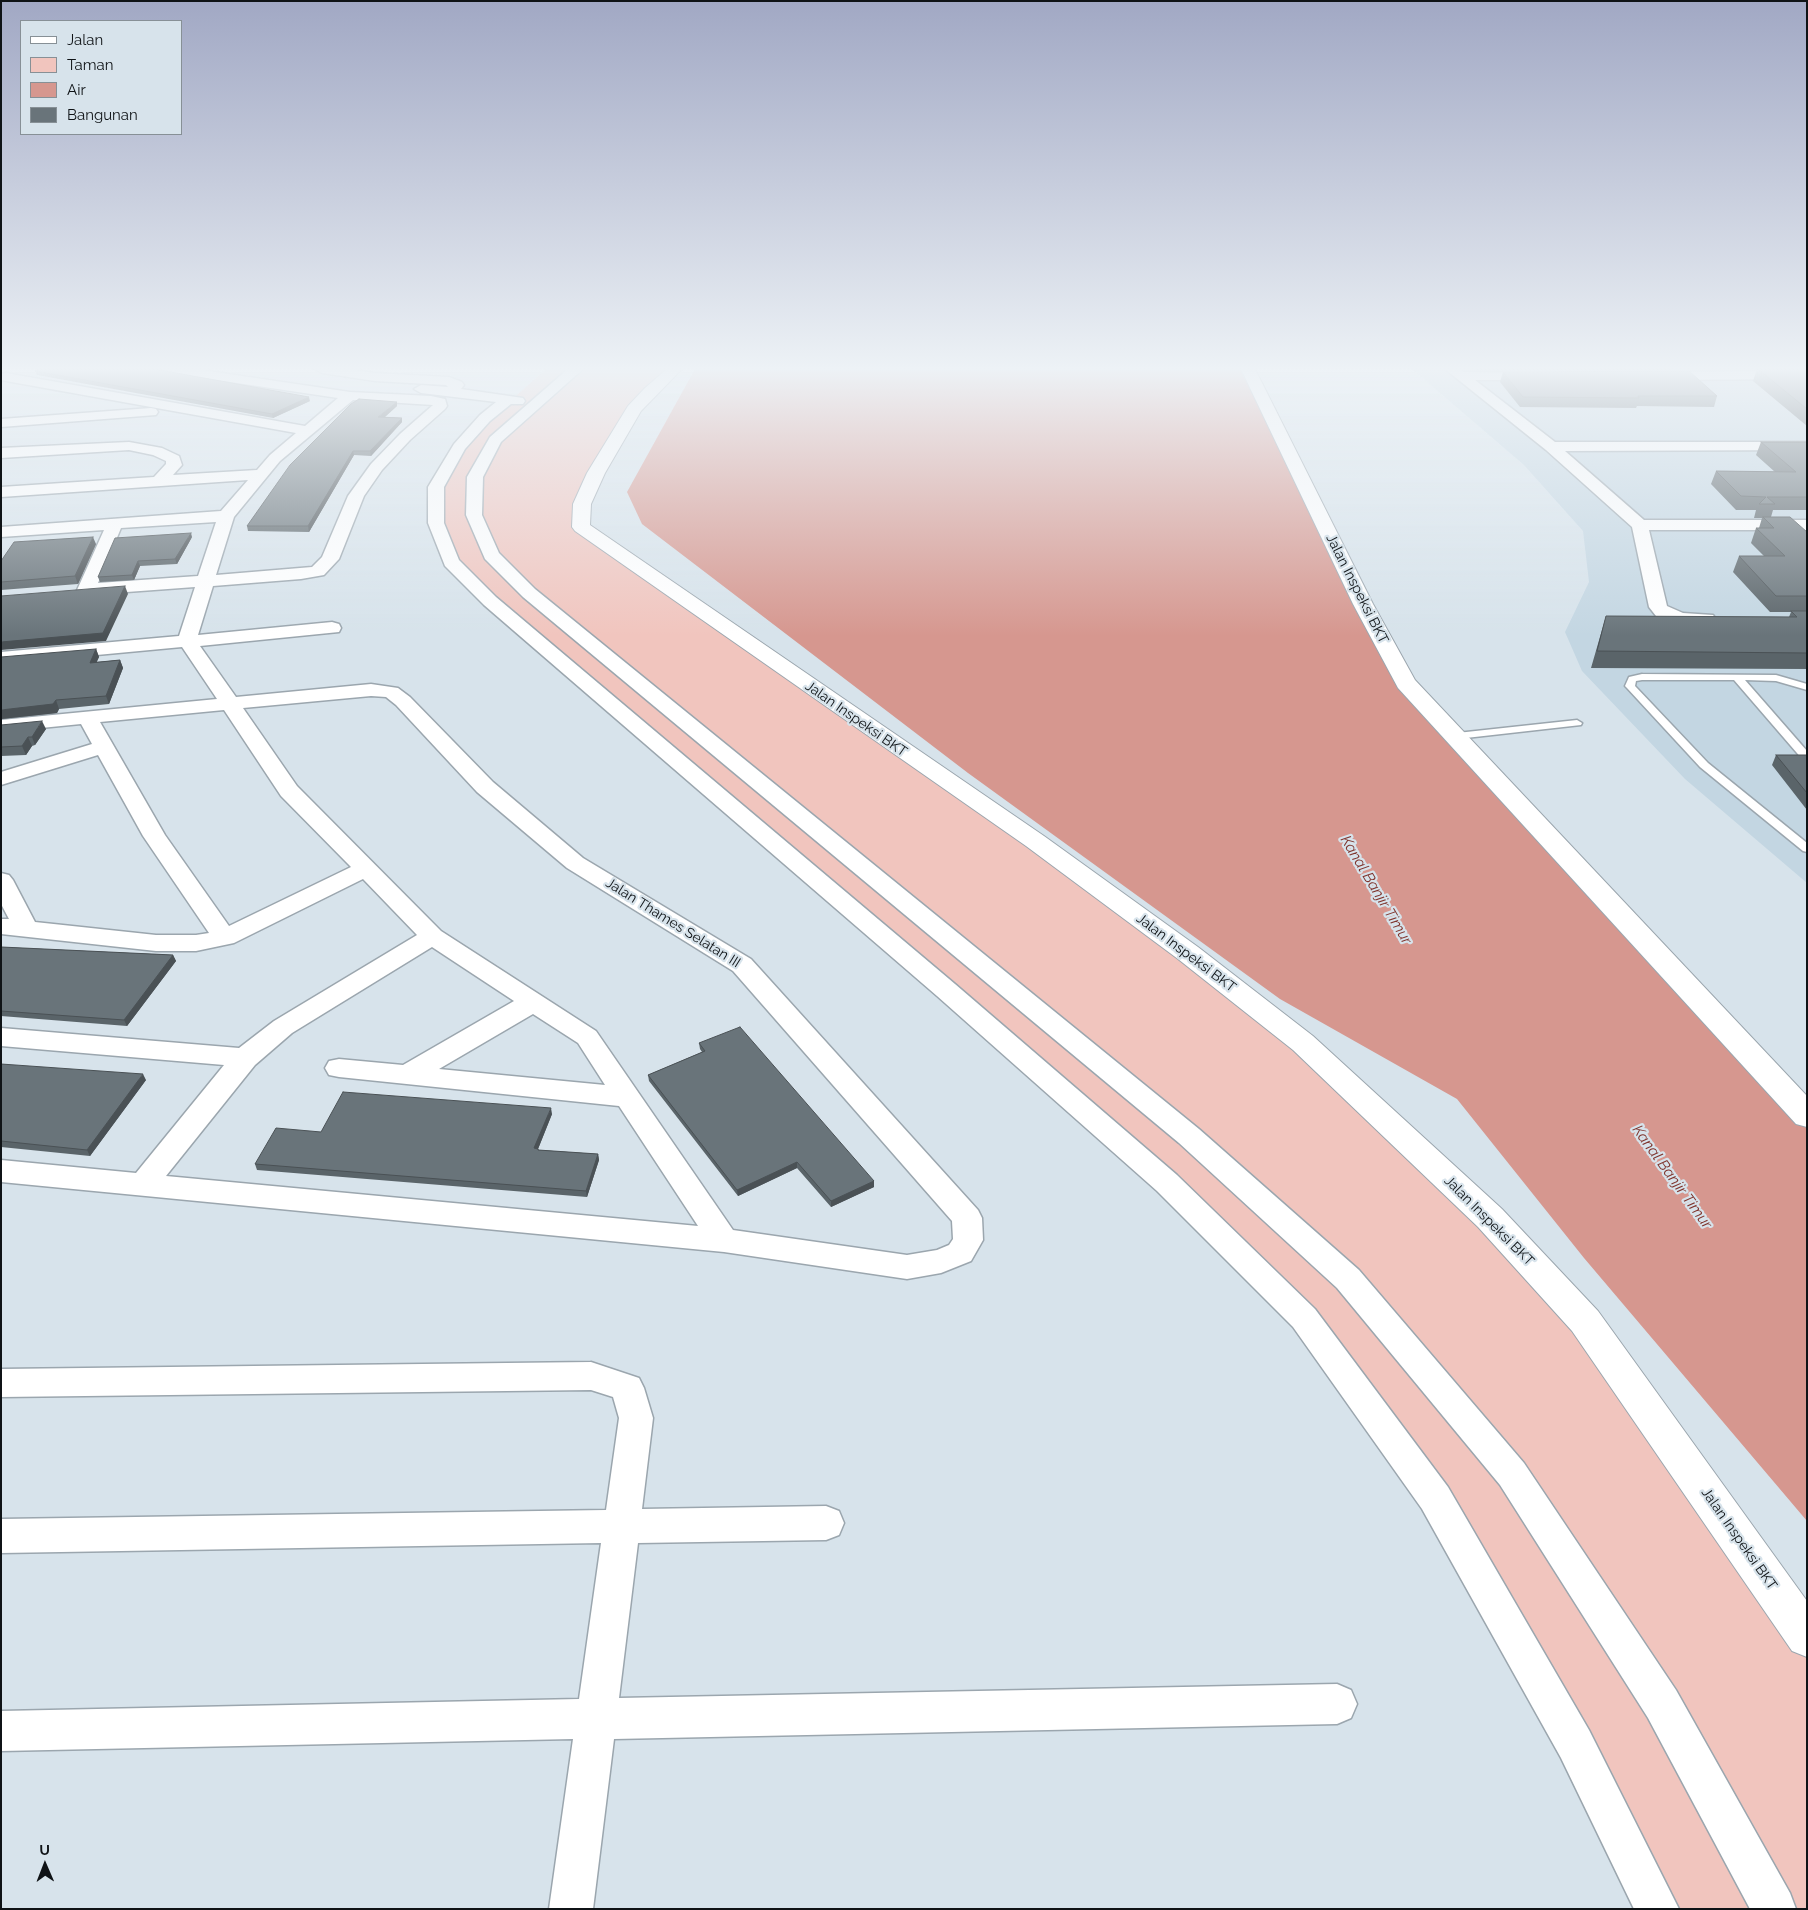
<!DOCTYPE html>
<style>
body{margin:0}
#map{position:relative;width:1808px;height:1910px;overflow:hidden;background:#d7e3eb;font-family:Raleway,sans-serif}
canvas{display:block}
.frame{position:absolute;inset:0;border:2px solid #0f1316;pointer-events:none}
.legend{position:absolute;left:20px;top:20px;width:162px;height:115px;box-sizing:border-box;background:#d7e3eb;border:1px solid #879096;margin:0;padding:6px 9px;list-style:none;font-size:15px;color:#0f1316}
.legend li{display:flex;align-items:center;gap:10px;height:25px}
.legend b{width:25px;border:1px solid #879096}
.north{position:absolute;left:20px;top:1840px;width:50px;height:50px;-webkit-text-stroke:4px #d7e3eb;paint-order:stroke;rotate:359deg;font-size:14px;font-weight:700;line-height:20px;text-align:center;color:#0f1316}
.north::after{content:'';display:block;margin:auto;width:18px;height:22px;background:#0f1316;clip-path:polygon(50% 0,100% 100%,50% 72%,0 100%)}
</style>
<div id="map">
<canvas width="1808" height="1910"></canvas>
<div class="frame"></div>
<ul class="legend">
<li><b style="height:6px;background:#fff"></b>Jalan</li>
<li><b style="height:14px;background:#f1c5be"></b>Taman</li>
<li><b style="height:14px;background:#d6978f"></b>Air</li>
<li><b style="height:14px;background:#69747a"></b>Bangunan</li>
</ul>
<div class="north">U</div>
</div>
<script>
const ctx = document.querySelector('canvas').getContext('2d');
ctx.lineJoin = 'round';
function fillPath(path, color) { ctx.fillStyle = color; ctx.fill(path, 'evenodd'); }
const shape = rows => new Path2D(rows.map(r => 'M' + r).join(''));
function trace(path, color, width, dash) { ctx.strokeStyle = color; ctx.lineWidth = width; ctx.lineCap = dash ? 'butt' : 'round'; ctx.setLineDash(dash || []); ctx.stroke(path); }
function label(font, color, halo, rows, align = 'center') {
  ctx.font = font + ' Raleway,sans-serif'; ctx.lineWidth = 4.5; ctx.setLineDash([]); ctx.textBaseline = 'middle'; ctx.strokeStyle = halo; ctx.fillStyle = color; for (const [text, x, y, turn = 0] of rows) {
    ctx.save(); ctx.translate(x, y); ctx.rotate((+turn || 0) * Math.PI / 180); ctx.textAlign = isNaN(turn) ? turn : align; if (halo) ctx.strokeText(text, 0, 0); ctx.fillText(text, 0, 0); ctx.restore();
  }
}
const built = shape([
 [1412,369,1807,369,1807,883,1685,779,1582,671,1565,632,1589,582,1583,531,1524,465]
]);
const green = shape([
 [546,369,675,369,663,379,604,460,581,527,1303,1043,1490,1218,1807,1650,1807,1909,1653,1909,1575,1744,1304,1318,451,562,436,487,459,447]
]);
const water = shape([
 [695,369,1240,369,1393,674,1807,1124,1807,1521,1584,1258,1457,1099,1280,999,968,773,642,524,627,492]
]);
const service = shape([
 [1642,674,1776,675,1807,684,1807,690,1776,681,1745,680,1807,751,1807,761,1803,760,1734,680,1642,680,1636,681,1635,686,1708,763,1807,843,1807,852,1803,851,1700,767,1627,688,1625,686,1629,677,1642,674],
 [1577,720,1582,723,1581,725,1457,739,1452,736,1457,733,1577,720]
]);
const minor = shape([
 [163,369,195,369,350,392,431,396,445,399,447,406,445,409,410,440,382,470,364,496,339,559,324,575,301,579,213,586,198,635,332,622,339,624,341,628,339,632,200,646,236,697,371,684,398,688,410,697,493,782,583,858,751,959,978,1210,982,1218,983,1240,971,1261,941,1273,907,1279,724,1252,1,1182,1,1160,136,1173,224,1065,1,1046,1,1028,239,1048,274,1021,417,935,363,879,234,943,196,951,156,951,1,934,1,919,9,919,1,904,1,873,9,875,13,880,35,922,156,935,196,935,209,933,143,836,98,755,1,785,1,772,92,744,81,724,1,732,1,720,217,699,182,647,1,664,1,652,179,636,195,587,86,595,80,594,77,590,104,530,1,537,1,527,221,511,248,480,1,497,1,487,154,477,166,464,166,461,153,455,129,450,1,458,1,448,129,442,162,448,179,456,182,465,173,475,257,470,270,455,296,433,6,381,1,380,1,374,6,373,305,426,338,398,170,373,163,369],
 [353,400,433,405,400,434,371,464,348,496,322,557,312,567,216,575,234,517,280,461,353,400],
 [216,522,198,576,98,583,121,528,216,522],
 [371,696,386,697,396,705,477,792,567,868,733,971,952,1221,953,1239,949,1245,937,1250,907,1255,733,1230,596,1031,441,931,297,786,243,708,371,696],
 [224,710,281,796,351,867,229,926,165,835,100,722,224,710],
 [432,947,514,1001,403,1065,339,1059,329,1061,325,1068,329,1075,339,1077,619,1106,698,1226,166,1176,255,1065,292,1033,432,947],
 [533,1014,578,1043,605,1085,439,1069,533,1014],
 [315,369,346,369,375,373,449,377,462,382,464,385,461,389,523,398,525,401,523,404,511,404,490,421,465,449,444,487,444,523,459,560,496,597,955,984,1177,1175,1315,1309,1448,1487,1589,1730,1679,1909,1634,1909,1561,1758,1422,1509,1293,1327,1157,1191,937,996,484,605,445,566,428,523,428,487,454,444,480,415,496,402,421,393,414,389,421,385,448,387,446,385,375,381,322,373,315,369],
 [568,369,583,369,501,442,483,477,482,515,499,553,535,589,1199,1129,1359,1270,1524,1463,1676,1690,1790,1893,1796,1909,1750,1909,1648,1718,1500,1485,1337,1288,1179,1143,523,597,485,559,466,515,467,477,490,437,568,369],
 [1445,369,1460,369,1464,372,1541,373,1543,376,1536,380,1475,380,1555,442,1807,442,1807,450,1565,451,1644,520,1807,520,1807,530,1649,530,1667,606,1683,613,1713,615,1716,619,1713,623,1707,625,1681,624,1656,616,1649,607,1632,527,1546,450,1445,369],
 [1807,371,1807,379,1659,380,1652,376,1659,372,1807,371],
 [151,408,156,409,158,412,156,415,1,427,1,419,151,408],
 [591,1362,639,1378,644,1388,653,1418,642,1509,826,1506,839,1511,844,1523,839,1535,826,1540,638,1543,619,1698,1337,1684,1351,1690,1357,1704,1351,1718,1337,1724,614,1739,593,1909,549,1909,573,1739,1,1751,1,1711,579,1699,601,1543,1,1553,1,1519,606,1510,619,1418,613,1397,591,1390,1,1397,1,1369,591,1362]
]);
const tertiary = shape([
 [667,369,682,369,641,411,605,473,591,504,590,525,1044,836,1198,947,1313,1036,1502,1209,1598,1311,1807,1601,1807,1657,1792,1651,1572,1331,1478,1227,1293,1050,1178,959,1026,846,575,531,572,527,573,504,587,473,628,406,645,388,667,369],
 [1241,369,1255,369,1373,604,1415,680,1807,1096,1807,1127,1796,1124,1398,688,1353,604,1241,369]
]);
const wall = shape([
 [1475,369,1672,369,1672,370,1477,370],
 [1739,369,1807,369,1807,426,1753,381,1757,369],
 [35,371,310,401,273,418,37,375],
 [1503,372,1717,396,1714,407,1637,406,1636,408,1520,407,1500,382],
 [397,402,397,406,385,417,402,418,402,422,371,456,354,455,309,532,248,531,247,526],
 [1761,442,1807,442,1807,510,1773,510,1771,517,1807,532,1807,669,1591,668,1606,616,1789,617,1791,612,1770,612,1733,572,1739,556,1764,556,1751,543,1756,528,1759,528,1762,518,1754,518,1756,510,1736,510,1711,484,1716,471,1775,472,1756,455],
 [192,537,177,564,140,566,134,580,100,582,98,577],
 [96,544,78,584,1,590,1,561],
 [96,649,99,657,96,662,120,660,123,668,109,704,59,709,57,713,1,719],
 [1,725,46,729,35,745,32,746,26,755,1,756],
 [1776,755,1807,755,1807,810,1772,765],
 [1,947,173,955,176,961,127,1026,1,1016],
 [699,1043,874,1181,874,1187,831,1207,797,1168,738,1196,649,1081,648,1075,702,1052,700,1049],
 [1,1064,146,1080,90,1156,1,1147],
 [552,1114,538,1149,539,1150,598,1154,599,1160,587,1197,257,1170,255,1164,321,1132]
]);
const shadedWall = shape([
 [309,397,310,401,273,418,272,414],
 [397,402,397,406,379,422,378,417],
 [402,418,402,422,371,456,370,451],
 [353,451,354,455,309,532,308,526],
 [191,533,192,537,177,564,175,559],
 [93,537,96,544,78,584,75,576],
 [138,561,140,566,134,580,132,575],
 [125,586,128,594,106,641,1,650,1,642],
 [96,649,99,657,93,671,90,663],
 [120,660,123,668,109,704,106,696],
 [56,700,59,709,57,713,1,719,1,710],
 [42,721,46,729,35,745,32,737],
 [28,737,32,746,26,755,22,746],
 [173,955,176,961,127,1026,124,1020],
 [143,1074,146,1080,90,1156,87,1150],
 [551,1108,552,1114,536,1154,534,1148],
 [598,1154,599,1160,587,1197,586,1191],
 [797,1162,797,1168,738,1196,737,1190],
 [874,1181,874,1187,831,1207,831,1201]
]);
const building = shape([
 [42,369,154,369,309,397,272,414,35,371,42,369],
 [1758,369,1807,369,1807,409,1758,369],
 [1689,371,1717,396,1638,396,1639,398,1523,397,1503,372,1689,371],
 [359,399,397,402,378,417,402,418,370,451,353,451,308,526,247,526,290,465,351,404,359,399],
 [1761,442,1807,442,1807,497,1767,497,1775,504,1759,504,1766,497,1741,496,1716,471,1796,472,1761,442],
 [1763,517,1790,517,1807,532,1807,596,1776,596,1739,556,1785,556,1756,528,1774,528,1763,517],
 [191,533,175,559,138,561,132,575,98,577,115,538,191,533],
 [93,537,75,576,1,582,1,561,14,542,93,537],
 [125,586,103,633,1,642,1,596,125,586],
 [1791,611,1807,611,1807,653,1597,651,1606,616,1797,617,1791,611],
 [96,649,90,663,120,660,106,696,56,700,53,704,1,710,1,657,96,649],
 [42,721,32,737,28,737,22,746,1,747,1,725,42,721],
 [1776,755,1807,755,1807,793,1776,755],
 [1,947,173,955,124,1020,1,1011,1,947],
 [740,1027,874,1181,831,1201,797,1162,737,1190,648,1075,705,1051,699,1043,740,1027],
 [1,1064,143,1074,87,1150,1,1141,1,1064],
 [343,1092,551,1108,534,1148,538,1149,538,1150,598,1154,586,1191,255,1164,276,1128,321,1132,343,1092]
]);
const streetNames = [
 ["Jalan Inspeksi BKT",1357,589,63],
 ["Jalan Inspeksi BKT",856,719,35],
 ["Jalan Thames Selatan III",673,923,32],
 ["Jalan Inspeksi BKT",1186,953,37],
 ["Jalan Inspeksi BKT",1489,1221,45],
 ["Jalan Inspeksi BKT",1739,1539,55]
];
const waterNames = [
 ["Kanal Banjir Timur",1376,890,59],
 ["Kanal Banjir Timur",1672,1177,54]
];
fillPath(built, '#c3d6e2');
fillPath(green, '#f1c5be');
fillPath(water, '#d6978f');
trace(service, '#9ba6ae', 3);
trace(minor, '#9ba6ae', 3);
trace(tertiary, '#9ba6ae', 2);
fillPath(service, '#fff');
fillPath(minor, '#fff');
fillPath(tertiary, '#fff');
fillPath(wall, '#5a6469');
fillPath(shadedWall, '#4a5155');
fillPath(building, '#69747a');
trace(building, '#4a5155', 1);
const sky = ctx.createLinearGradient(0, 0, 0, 636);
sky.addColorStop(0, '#a1a8c4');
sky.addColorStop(0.58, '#edf2f6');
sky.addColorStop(1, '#edf2f600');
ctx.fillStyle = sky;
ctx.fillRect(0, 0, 1808, 636);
label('14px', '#0f1316', '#d7e3eb', streetNames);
label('italic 15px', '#7f332c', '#d7e3eb', waterNames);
</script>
